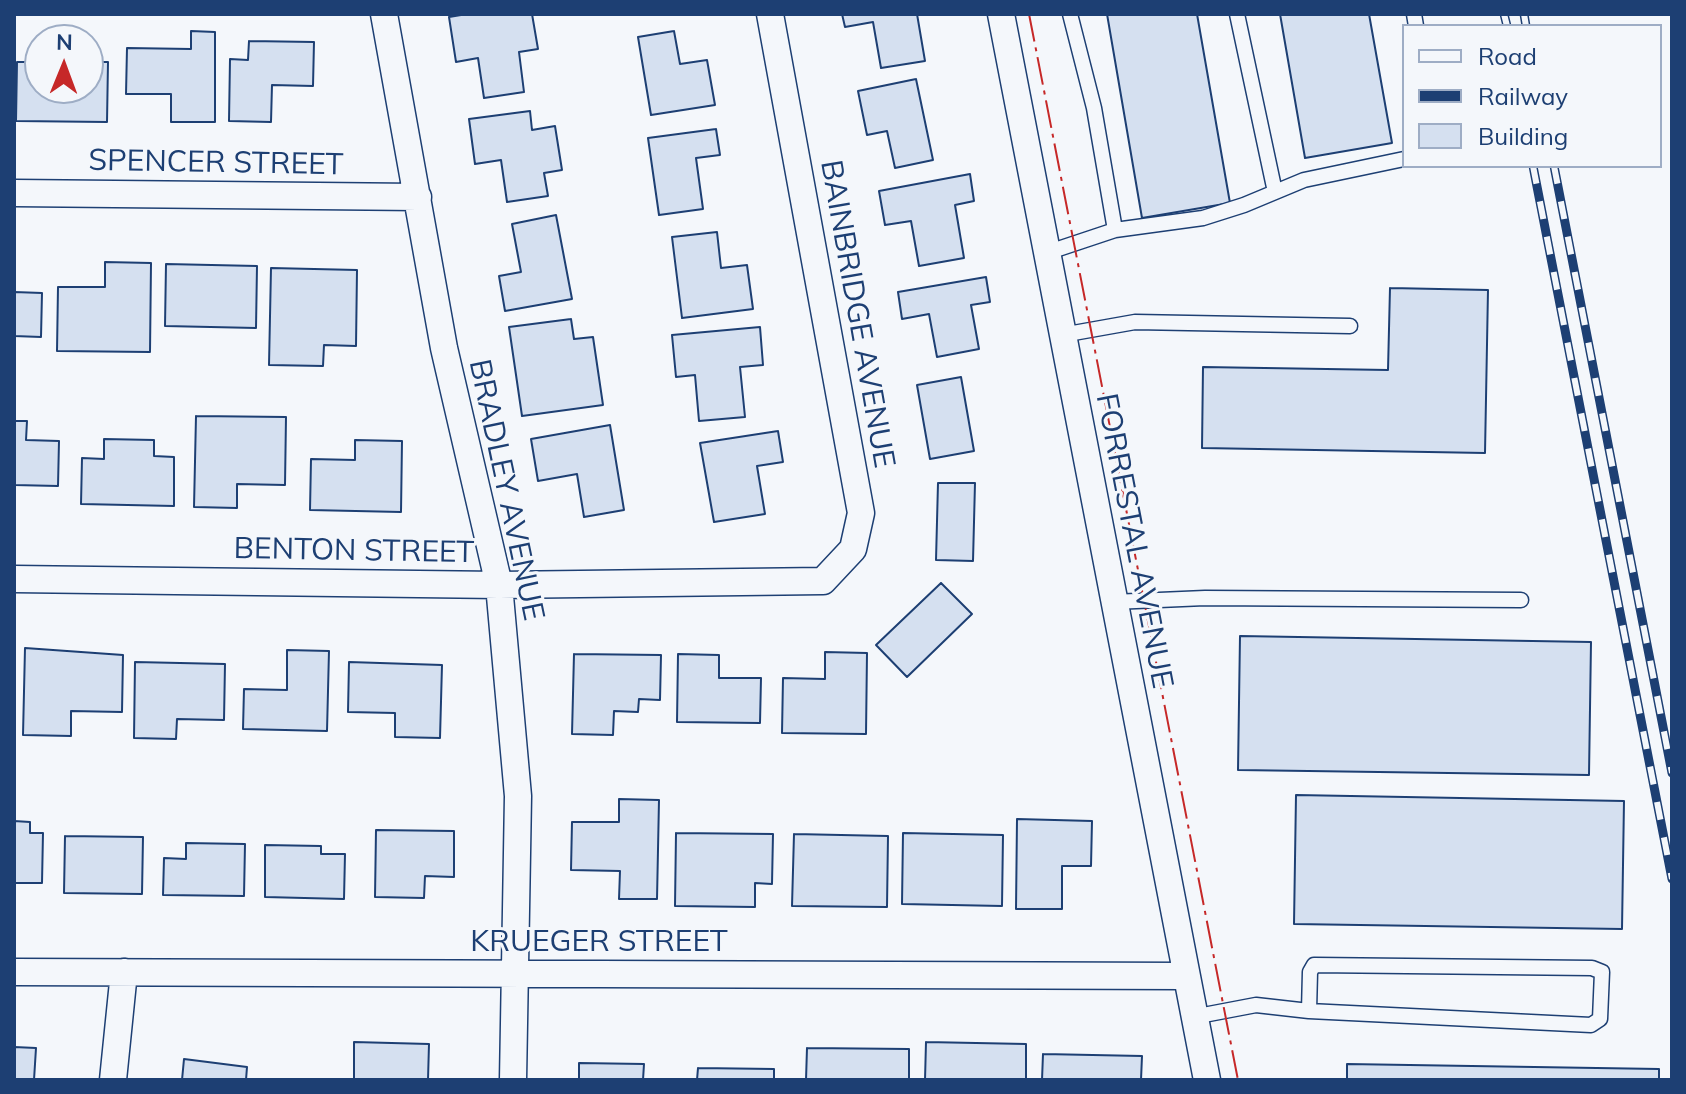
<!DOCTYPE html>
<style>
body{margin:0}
#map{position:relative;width:1686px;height:1094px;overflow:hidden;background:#f4f7fb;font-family:Mulish,sans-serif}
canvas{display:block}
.frame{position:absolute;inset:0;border:16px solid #1d3f73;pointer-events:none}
.legend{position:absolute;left:1402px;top:24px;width:260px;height:144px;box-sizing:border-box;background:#f4f7fb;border:2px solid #9eadc5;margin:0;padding:10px 14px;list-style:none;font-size:24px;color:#1d3f73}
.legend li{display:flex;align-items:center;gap:16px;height:40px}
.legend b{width:40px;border:2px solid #9eadc5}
.north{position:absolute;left:24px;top:24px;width:80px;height:80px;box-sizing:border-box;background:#f4f7fb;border:2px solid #9eadc5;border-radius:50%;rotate:1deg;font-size:22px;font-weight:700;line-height:32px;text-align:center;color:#1d3f73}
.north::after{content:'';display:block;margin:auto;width:28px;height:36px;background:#c62828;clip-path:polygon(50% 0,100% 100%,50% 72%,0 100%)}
</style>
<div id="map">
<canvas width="1686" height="1094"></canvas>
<div class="frame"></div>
<ul class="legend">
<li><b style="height:10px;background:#f4f7fb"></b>Road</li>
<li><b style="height:10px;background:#1d3f73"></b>Railway</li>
<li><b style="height:22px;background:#d5e0f0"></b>Building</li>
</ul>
<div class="north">N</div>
</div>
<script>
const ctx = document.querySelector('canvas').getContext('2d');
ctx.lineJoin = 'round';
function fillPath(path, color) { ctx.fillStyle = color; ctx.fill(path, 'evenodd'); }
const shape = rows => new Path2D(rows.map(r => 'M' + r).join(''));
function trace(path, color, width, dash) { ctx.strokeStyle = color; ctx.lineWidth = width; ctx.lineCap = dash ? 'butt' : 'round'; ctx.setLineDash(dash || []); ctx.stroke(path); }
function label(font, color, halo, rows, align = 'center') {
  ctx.font = font + ' Mulish,sans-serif'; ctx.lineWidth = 6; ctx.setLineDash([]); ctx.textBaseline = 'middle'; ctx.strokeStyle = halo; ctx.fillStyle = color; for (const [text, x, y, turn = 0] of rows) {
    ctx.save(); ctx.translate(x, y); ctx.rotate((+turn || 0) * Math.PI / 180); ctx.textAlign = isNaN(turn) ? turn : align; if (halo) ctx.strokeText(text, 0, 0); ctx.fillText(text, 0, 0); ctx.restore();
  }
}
const building = shape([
 [467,14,532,14,538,49,519,52,524,92,484,98,478,58,456,62,449,17,467,14],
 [842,14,917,14,925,61,881,68,873,22,845,27,842,14],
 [1107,14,1197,14,1230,203,1142,218,1107,14],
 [1280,14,1369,14,1392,143,1305,158,1280,14],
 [191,31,215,32,215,122,171,122,171,94,126,94,127,48,191,49,191,31],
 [674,31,680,64,707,60,715,105,651,115,638,37,674,31],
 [249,41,314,42,313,86,272,85,271,122,229,121,230,59,248,60,249,41],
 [17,62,40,62,40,88,88,88,88,62,108,62,107,122,16,121,17,62],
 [916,79,933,160,895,168,887,131,867,135,858,91,916,79],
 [530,111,532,130,555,126,562,170,544,173,548,196,507,202,501,160,475,164,469,119,530,111],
 [716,129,720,155,696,158,703,209,659,215,648,138,716,129],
 [970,174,974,201,955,205,964,258,919,266,911,221,885,225,879,191,970,174],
 [556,215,572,299,505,311,499,276,521,272,512,224,556,215],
 [717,232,721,268,747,265,753,309,682,318,672,237,717,232],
 [105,262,151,263,150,352,57,351,58,287,105,287,105,262],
 [166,264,257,266,256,328,165,326,166,264],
 [271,268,357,270,356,346,324,345,323,366,269,365,271,268],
 [986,277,990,302,971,305,979,349,937,357,929,314,902,319,898,292,986,277],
 [1390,288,1488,290,1485,453,1202,448,1203,367,1388,370,1390,288],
 [14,292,42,293,41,337,14,336,14,292],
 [571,319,574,339,593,337,603,405,522,416,509,327,571,319],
 [760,327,763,365,740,367,745,417,699,421,695,375,676,377,672,335,760,327],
 [961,377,974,451,930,459,917,385,961,377],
 [196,416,286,417,285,485,237,484,237,508,194,507,196,416],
 [14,421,27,421,26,440,59,441,58,486,14,485,14,421],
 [610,425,624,510,584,517,577,474,538,481,531,439,610,425],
 [778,431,783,462,757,466,765,514,714,522,700,443,778,431],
 [104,439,154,440,154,456,174,457,174,506,81,504,82,458,104,459,104,439],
 [355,440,402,441,401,512,310,510,311,459,355,460,355,440],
 [938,483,975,483,973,561,936,560,938,483],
 [941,583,972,614,907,677,876,645,941,583],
 [1240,636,1591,642,1589,775,1238,770,1240,636],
 [25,648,123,655,122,712,71,711,71,736,23,735,25,648],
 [287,650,329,651,327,731,243,729,244,689,287,690,287,650],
 [825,652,867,653,866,734,782,733,783,678,825,679,825,652],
 [574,654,661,655,660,700,639,699,638,712,614,711,613,735,572,734,574,654],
 [678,654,719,655,719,678,761,678,760,723,677,722,678,654],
 [135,662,225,664,224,720,177,719,176,739,134,738,135,662],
 [349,662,442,665,440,738,395,737,395,713,348,712,349,662],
 [1296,795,1624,801,1622,929,1294,924,1296,795],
 [619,799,659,800,657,899,619,899,620,871,571,870,572,822,619,822,619,799],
 [1017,819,1092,821,1091,866,1062,866,1062,909,1016,909,1017,819],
 [14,821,30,822,30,833,43,833,42,883,14,883,14,821],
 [376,830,454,831,454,877,425,876,424,898,375,897,376,830],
 [676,833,773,834,772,884,755,883,755,907,675,906,676,833],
 [903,833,1003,835,1002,906,902,904,903,833],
 [794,834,888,836,887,907,792,906,794,834],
 [65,836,143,837,142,894,64,893,65,836],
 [186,843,245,844,244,896,163,895,164,858,186,859,186,843],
 [265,845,321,846,321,854,345,854,344,899,265,897,265,845],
 [354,1042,429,1044,428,1080,354,1080,354,1042],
 [926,1042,1026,1044,1026,1080,925,1080,926,1042],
 [14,1047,36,1048,34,1080,14,1080,14,1047],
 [807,1048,909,1049,909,1080,806,1080,807,1048],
 [1043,1054,1142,1056,1141,1080,1042,1080,1043,1054],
 [184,1059,247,1067,246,1080,182,1080,184,1059],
 [579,1063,644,1064,643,1080,579,1080,579,1063],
 [1347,1064,1659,1069,1659,1080,1347,1080,1347,1064],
 [698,1068,774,1069,774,1080,697,1080,698,1068]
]);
const service = shape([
 [1070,14,1094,108,1115,230],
 [1237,14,1275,192],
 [1414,14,1416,26],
 [1046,253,1115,230,1203,218,1244,205,1304,180,1404,159],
 [1062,335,1135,322,1350,326],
 [1113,602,1205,598,1521,600],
 [1193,1017,1256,1005,1309,1011,1591,1025,1600,1019,1602,972,1592,968,1314,965,1310,972,1309,1011]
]);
const minor = shape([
 [384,14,444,348,499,585,518,796,513,1080],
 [1001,14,1207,1080],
 [14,193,418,197],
 [14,579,499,585,823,581,853,549,861,513,770,14],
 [14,972,1184,976],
 [113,1080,124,972]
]);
const rail = shape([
 [1504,14,1507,26],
 [1524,14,1526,26],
 [1533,166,1672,879],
 [1554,166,1672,773]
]);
const power = shape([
 [1029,14,1238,1080]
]);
const streetNames = [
 ["SPENCER STREET",216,163,1],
 ["BAINBRIDGE AVENUE",857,314,80],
 ["BRADLEY AVENUE",506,490,78],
 ["FORRESTAL AVENUE",1134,541,79],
 ["BENTON STREET",354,551,1],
 ["KRUEGER STREET",599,942]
];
fillPath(building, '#d5e0f0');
trace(building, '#1d3f73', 2);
trace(service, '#1d3f73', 17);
trace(minor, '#1d3f73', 29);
trace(service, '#f4f7fb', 14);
trace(minor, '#f4f7fb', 26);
trace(rail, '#1d3f73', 9);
trace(rail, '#f4f7fb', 6, [18]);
trace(power, '#c62828', 2, [28, 6, 4, 6]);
label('30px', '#1d3f73', '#f4f7fb', streetNames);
</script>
